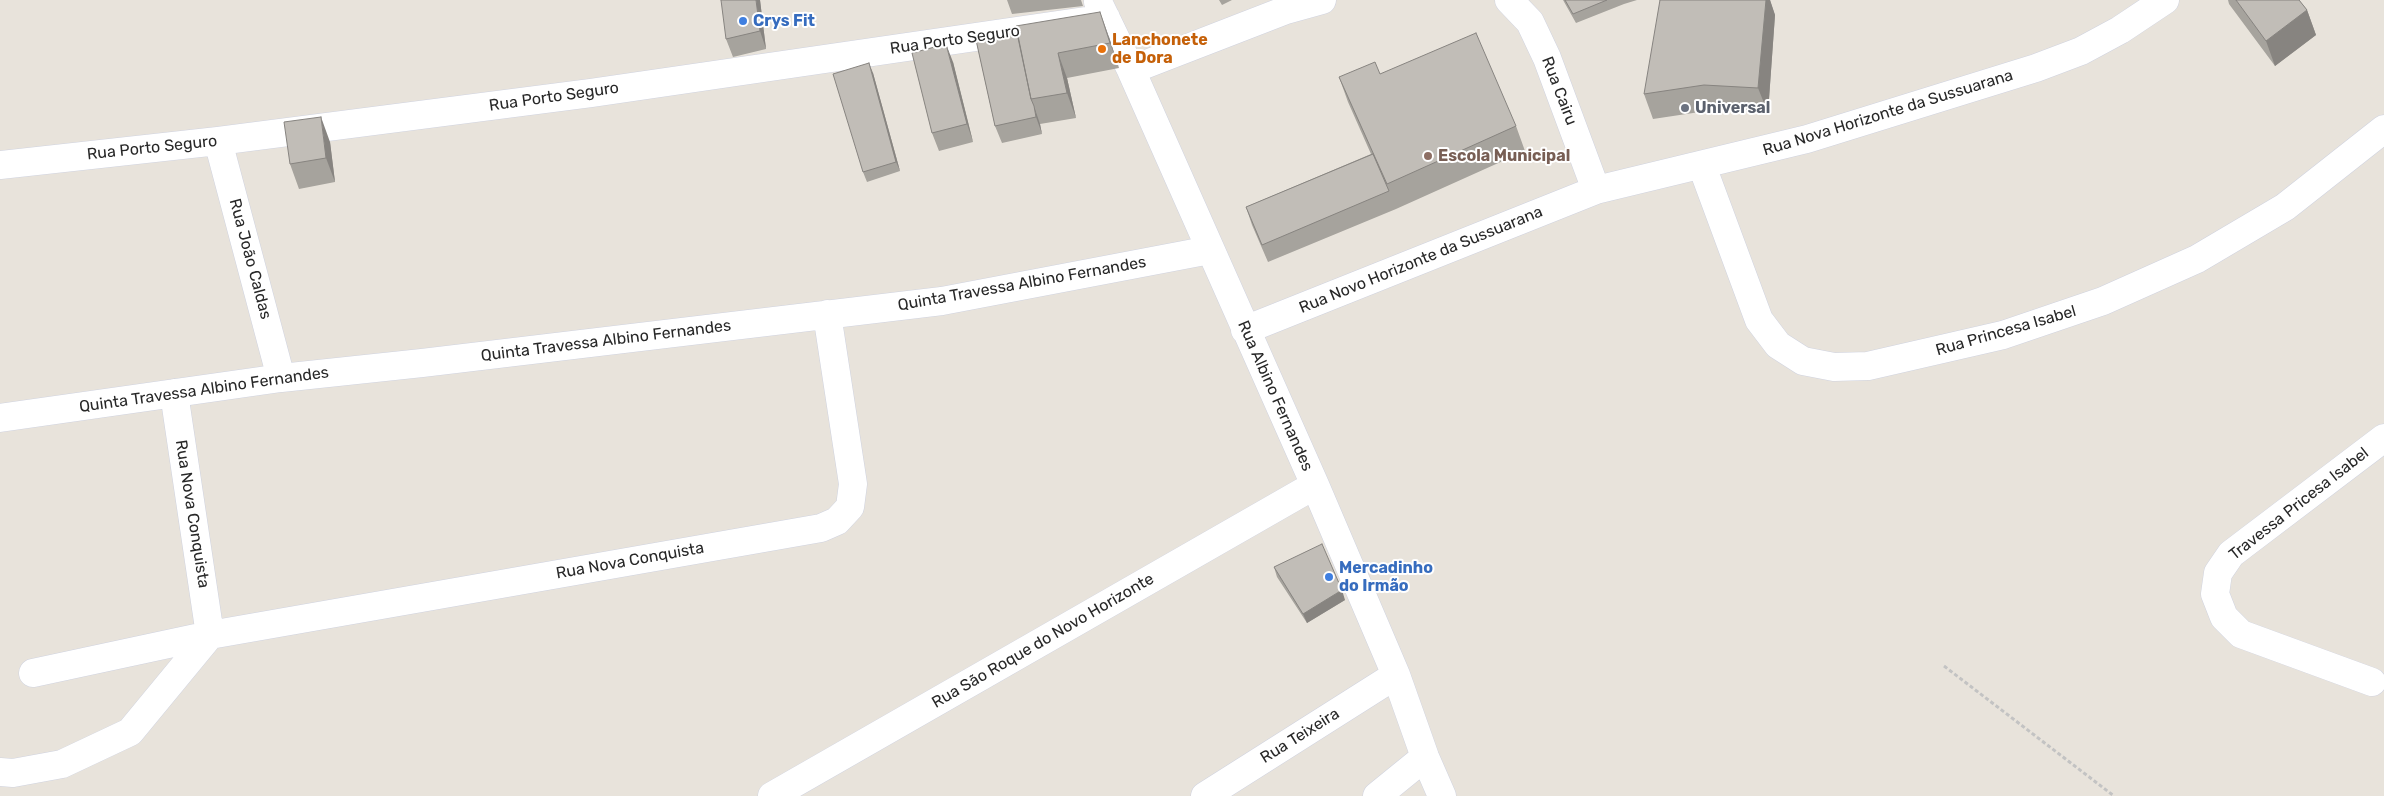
<!DOCTYPE html>
<meta charset="utf-8">
<style>
body{margin:0}
canvas{display:block;background:#e8e3db}
</style>
<canvas width="2384" height="796"></canvas>
<script>
const ctx = document.querySelector('canvas').getContext('2d');
ctx.lineJoin = 'round';
const shape = rows => new Path2D(rows.map(r => 'M' + r).join(''));
function trace(path, color, width, dash) { ctx.strokeStyle = color; ctx.lineWidth = width; ctx.lineCap = dash ? 'butt' : 'round'; ctx.setLineDash(dash || []); ctx.stroke(path); }
function fillPath(path, color) { ctx.fillStyle = color; ctx.fill(path, 'evenodd'); }
function label(font, color, halo, rows, align = 'center') {
  ctx.font = font + ' Rubik,sans-serif'; ctx.lineWidth = 4; ctx.setLineDash([]); ctx.textBaseline = 'middle'; ctx.strokeStyle = halo; ctx.fillStyle = color; for (const [text, x, y, turn = 0] of rows) {
    ctx.save(); ctx.translate(x, y); ctx.rotate((+turn || 0) * Math.PI / 180); ctx.textAlign = isNaN(turn) ? turn : align; if (halo) ctx.strokeText(text, 0, 0); ctx.fillText(text, 0, 0); ctx.restore();
  }
}
const path = shape([
 [1944,666,2114,796]
]);
const street = shape([
 [1509,0,1530,22,1547,58,1596,190],
 [1098,2,1131,70,1315,485,1396,675,1425,757,1442,796],
 [1131,70,1286,10,1322,0],
 [218,141,281,378],
 [0,165,218,141,591,93,1106,18],
 [1702,166,1759,320,1778,345,1803,361,1834,367,1868,366,2003,335,2103,301,2197,259,2285,207,2384,129],
 [1245,330,1596,190,1807,139,2036,68,2081,51,2120,30,2165,0],
 [0,418,281,378,422,363,942,301,1210,250],
 [33,673,210,635,821,528,837,521,850,507,853,484,827,314],
 [2372,682,2241,634,2224,617,2215,594,2218,573,2231,554,2384,438],
 [0,772,13,773,62,764,130,732,210,635,174,393],
 [772,796,1315,485],
 [1205,796,1396,675],
 [1377,796,1425,757]
]);
const wall = shape([
 [760,0,766,49,733,57,726,39],
 [1007,0,1081,0,1083,6,1012,14],
 [1219,0,1232,0,1222,5],
 [1563,0,1637,0,1624,4,1576,23],
 [1716,0,1770,0,1775,15,1768,113,1713,110,1653,119,1644,94],
 [2228,0,2299,0,2307,10,2316,35,2275,66,2229,4],
 [1109,37,1119,68,1067,78,1076,118,1040,124,1042,134,1002,143,995,126,976,40],
 [953,62,973,142,939,151,932,133],
 [873,73,900,171,867,182,863,172],
 [1380,74,1516,126,1525,151,1396,209,1268,262,1252,225,1246,207,1371,154,1348,102,1339,77],
 [330,142,335,182,299,189,290,164],
 [1274,567,1345,600,1307,623,1277,577]
]);
const shadedWall = shape([
 [756,0,760,0,766,49,760,31],
 [1766,0,1770,0,1775,15,1768,113,1758,88],
 [2307,10,2316,35,2275,66,2266,41],
 [1100,12,1109,37,1119,68,1110,43],
 [946,44,953,62,973,142,967,124],
 [1058,53,1067,78,1076,118,1067,93],
 [869,63,873,73,900,171,896,162],
 [1034,106,1040,124,1042,134,1036,117],
 [321,117,330,142,335,182,326,158],
 [1342,590,1345,600,1307,623,1303,614]
]);
const building = shape([
 [721,0,756,0,760,31,726,39,721,0],
 [1565,0,1607,0,1573,14,1565,0],
 [1660,0,1766,0,1758,88,1704,85,1644,94,1660,0],
 [2236,0,2299,0,2307,10,2266,41,2236,0],
 [1100,12,1110,43,1058,53,1067,93,1031,99,1016,26,1100,12],
 [1017,33,1031,99,1034,106,1036,117,995,126,976,40,1017,33],
 [1476,33,1516,126,1387,184,1339,77,1375,62,1380,74,1476,33],
 [946,44,967,124,932,133,912,53,946,44],
 [869,63,896,162,863,172,833,74,869,63],
 [321,117,326,158,290,164,284,122,321,117],
 [1373,154,1389,191,1262,245,1246,207,1373,154],
 [1322,544,1342,590,1303,614,1274,567,1322,544]
]);
const markers = [
 [743,21,5,"#3f7fe0"],
 [1102,49,5,"#e8710a"],
 [1685,108,5,"#6b7280"],
 [1428,156,5,"#8d6e63"],
 [1329,577,5,"#3f7fe0"]
];
const shopNames = [
 ["Crys Fit",753,21],
 ["Mercadinho",1339,568],
 ["do Irmão",1339,586]
];
const streetNames = [
 ["Rua Porto Seguro",955,40,-8],
 ["Rua Cairu",1559,91,69],
 ["Rua Porto Seguro",554,97,-8],
 ["Rua Nova Horizonte da Sussuarana",1888,113,-17],
 ["Rua Porto Seguro",152,148,-6],
 ["Rua João Caldas",250,259,75],
 ["Rua Novo Horizonte da Sussuarana",1421,260,-22],
 ["Quinta Travessa Albino Fernandes",1022,284,-10],
 ["Rua Princesa Isabel",2006,331,-16],
 ["Quinta Travessa Albino Fernandes",606,341,-7],
 ["Quinta Travessa Albino Fernandes",204,390,-8],
 ["Rua Albino Fernandes",1275,396,66],
 ["Travessa Pricesa Isabel",2299,504,-38],
 ["Rua Nova Conquista",192,514,81],
 ["Rua Nova Conquista",630,561,-10],
 ["Rua São Roque do Novo Horizonte",1043,641,-30],
 ["Rua Teixeira",1300,736,-32]
];
const foodNames = [
 ["Lanchonete",1112,40],
 ["de Dora",1112,58]
];
const worshipNames = [
 ["Universal",1695,108]
];
const educationNames = [
 ["Escola Municipal",1438,156]
];
trace(street, '#d0d3df', 29);
trace(path, '#c3c3c3', 3, [4, 2.5]);
trace(street, '#fff', 28);
fillPath(wall, '#a6a39d');
fillPath(shadedWall, '#878480');
fillPath(building, '#c1bdb7');
trace(building, '#878480', 1);
for (const [x, y, r, color] of markers) { const dot = new Path2D(); dot.arc(x, y, r, 0, 2 * Math.PI); ctx.fillStyle = color; ctx.fill(dot); trace(dot, '#fff', 2); }
label('bold 16px', '#366cbe', '#fff', shopNames, 'left');
label('16px', '#282828', '#fff', streetNames);
label('bold 16px', '#c56008', '#fff', foodNames, 'left');
label('bold 16px', '#5b616d', '#fff', worshipNames, 'left');
label('bold 16px', '#785e54', '#fff', educationNames, 'left');
</script>
